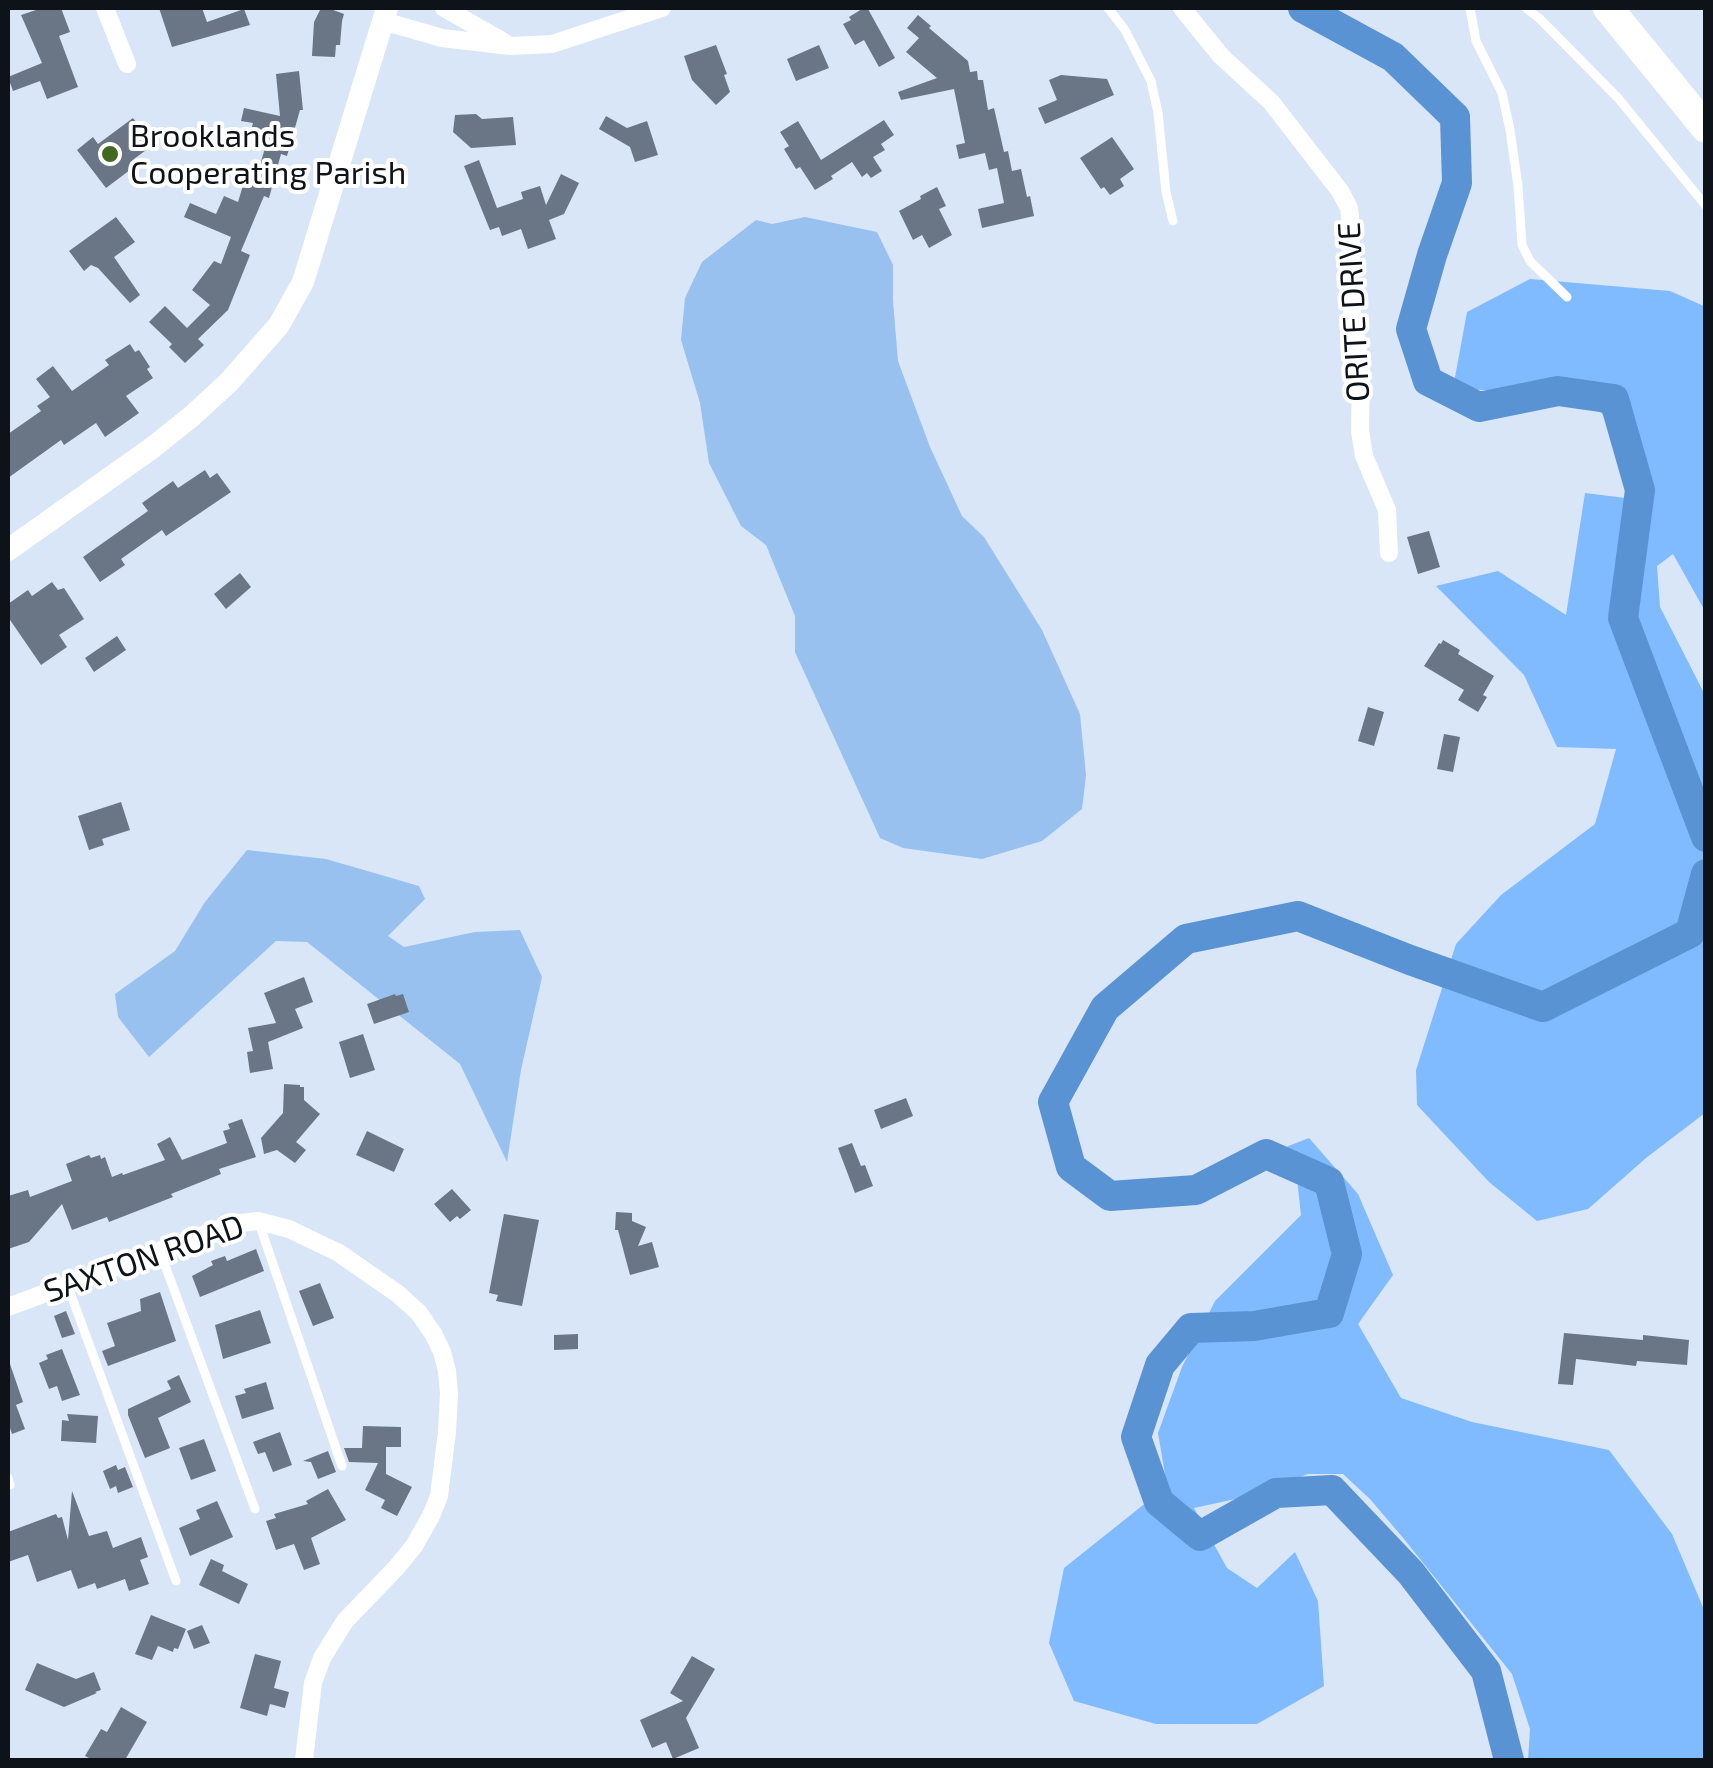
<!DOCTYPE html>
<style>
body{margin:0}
#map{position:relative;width:1713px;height:1768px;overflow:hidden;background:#d8e6f7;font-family:"Exo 2",sans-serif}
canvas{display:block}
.frame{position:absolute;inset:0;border:10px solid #0e1319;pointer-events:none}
</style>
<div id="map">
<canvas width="1713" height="1768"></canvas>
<div class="frame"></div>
</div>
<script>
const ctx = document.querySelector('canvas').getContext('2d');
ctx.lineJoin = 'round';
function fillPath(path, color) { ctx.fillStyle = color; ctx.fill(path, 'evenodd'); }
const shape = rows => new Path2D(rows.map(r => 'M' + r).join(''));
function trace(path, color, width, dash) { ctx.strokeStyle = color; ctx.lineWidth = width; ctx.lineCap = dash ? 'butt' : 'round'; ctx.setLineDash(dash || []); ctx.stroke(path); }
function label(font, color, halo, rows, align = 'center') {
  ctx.font = font + ' "Exo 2",sans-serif'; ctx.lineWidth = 8; ctx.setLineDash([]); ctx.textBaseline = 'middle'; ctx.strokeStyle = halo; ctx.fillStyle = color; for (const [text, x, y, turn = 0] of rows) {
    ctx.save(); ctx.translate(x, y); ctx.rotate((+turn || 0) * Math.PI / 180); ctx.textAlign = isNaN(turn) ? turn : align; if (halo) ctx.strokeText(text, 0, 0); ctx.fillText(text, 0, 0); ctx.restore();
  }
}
const green = shape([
 [805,217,877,232,893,265,893,301,898,361,930,447,962,516,984,537,1042,630,1080,714,1086,775,1082,809,1042,841,982,859,903,848,880,838,795,652,795,616,766,545,741,526,709,463,700,403,681,340,685,298,702,262,756,220,772,224],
 [247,850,326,859,419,886,425,899,388,936,404,947,475,932,520,930,542,977,521,1070,507,1162,460,1064,307,942,276,941,149,1057,118,1017,115,994,175,951,205,902]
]);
const forest = shape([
 [1530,279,1670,291,1706,307,1705,611,1673,554,1657,566,1660,607,1705,695,1705,1113,1646,1158,1588,1209,1537,1221,1489,1182,1417,1105,1416,1070,1456,944,1501,895,1595,824,1616,749,1557,747,1524,675,1436,586,1498,571,1566,615,1585,493,1634,499,1618,428,1589,402,1545,394,1453,388,1467,312],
 [1309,1138,1358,1194,1393,1275,1358,1324,1401,1398,1472,1422,1609,1450,1672,1534,1705,1612,1705,1760,1528,1760,1530,1729,1512,1674,1404,1539,1370,1499,1343,1474,1308,1474,1254,1495,1194,1508,1227,1568,1257,1588,1295,1552,1318,1601,1324,1686,1257,1724,1156,1724,1074,1701,1049,1643,1064,1568,1167,1486,1158,1433,1182,1367,1215,1301,1301,1215,1297,1179,1250,1161]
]);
const river = shape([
 [1303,8,1393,57,1455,117,1457,183,1432,255,1411,329,1428,381,1479,407,1558,391,1614,399,1640,490,1623,618,1706,837],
 [1509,1760,1486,1671,1411,1573,1332,1490,1276,1493,1200,1536,1159,1502,1136,1437,1160,1365,1191,1328,1254,1326,1329,1313,1347,1254,1329,1182,1266,1154,1196,1190,1110,1196,1071,1167,1053,1102,1105,1008,1186,939,1298,916,1410,960,1543,1007,1690,933,1706,874]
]);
const building = shape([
 [42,8,61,8,70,32,59,36,78,87,47,99,40,81,13,91,8,77,42,63,21,15],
 [159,8,202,8,207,22,244,9,250,25,172,47],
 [321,8,328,8,344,14,342,21,340,45,336,45,335,57,312,56,314,22],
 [862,9,868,9,895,58,879,67,864,40,855,45,843,24,851,20,849,17],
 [918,15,931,26,929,28,968,61,970,72,977,71,978,80,983,80,988,110,994,108,1004,152,1008,151,1012,171,1021,169,1027,197,1030,196,1034,216,982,228,978,209,1004,203,997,168,989,170,985,153,959,159,956,145,965,143,954,89,901,100,898,92,937,78,906,52,919,38,907,28],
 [716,45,727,74,724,75,730,92,716,105,692,80,684,56],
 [819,45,829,68,796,81,787,59],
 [299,71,303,110,300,110,287,156,281,154,269,198,264,196,241,251,250,255,228,310,198,339,204,345,185,363,169,347,172,344,149,322,165,306,187,328,210,305,192,290,214,261,221,264,231,237,184,217,190,203,216,214,224,196,238,202,244,182,249,183,254,167,259,168,269,135,251,130,253,123,241,121,244,108,280,116,276,74],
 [1061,75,1107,79,1114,95,1045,124,1038,108,1057,100,1049,80],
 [476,114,482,119,513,117,516,145,471,148,453,132,455,115],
 [606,116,627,128,647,121,658,155,635,162,630,147,599,129],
 [133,118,153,145,134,159,138,164,106,188,77,150,93,137,98,144],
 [884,120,894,135,881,144,885,150,873,157,882,171,871,178,867,173,862,177,852,162,831,176,833,179,815,190,800,167,796,169,784,149,789,146,780,132,798,121,821,160],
 [1112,137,1134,169,1120,179,1124,186,1110,195,1104,187,1101,189,1080,158],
 [479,160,497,208,523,199,521,192,540,186,546,205,561,174,579,183,564,214,549,220,556,239,528,249,521,229,502,236,499,227,490,230,464,166],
 [937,187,946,206,939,209,952,235,929,248,922,235,913,240,899,211,921,199,920,196],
 [116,217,135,242,114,257,140,295,130,303,98,268,91,265,84,271,69,251],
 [130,344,135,352,139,350,150,367,147,369,153,378,126,396,139,413,105,437,96,423,64,445,61,440,8,478,8,434,41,411,37,406,50,397,36,379,53,366,72,391,109,365,105,360],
 [205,470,210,478,217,473,231,492,166,536,162,530,121,559,125,565,100,582,83,557,148,511,142,503,173,481,178,488],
 [1429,531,1440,567,1418,574,1407,537],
 [240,573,251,587,226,609,214,594],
 [52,582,58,590,64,588,84,619,59,635,67,647,41,665,8,617,8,604,28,590,32,596],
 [117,636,126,650,94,672,85,658],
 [1443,640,1460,650,1458,654,1494,676,1483,695,1487,697,1478,712,1458,700,1464,690,1424,666,1439,643,1441,644],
 [1368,707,1384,712,1374,746,1358,741],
 [1444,734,1460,737,1453,772,1437,769],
 [121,802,130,830,102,839,104,845,89,850,78,816],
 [304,977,313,1002,295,1009,303,1028,268,1042,273,1069,250,1073,247,1052,253,1051,248,1028,276,1023,264,993],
 [395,994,396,996,403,994,409,1012,374,1024,367,1004],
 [363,1034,375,1070,350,1078,339,1042],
 [284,1084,300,1085,300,1087,304,1087,304,1100,320,1114,296,1142,306,1150,295,1163,277,1150,264,1154,261,1138,283,1113],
 [906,1098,913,1116,881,1129,874,1110],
 [242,1119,256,1157,219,1169,221,1174,171,1194,173,1197,109,1222,107,1217,72,1230,62,1204,29,1242,8,1249,8,1196,28,1190,30,1197,72,1181,66,1164,89,1155,91,1158,100,1155,101,1159,105,1157,112,1177,122,1173,123,1175,165,1160,157,1144,170,1137,182,1160,227,1143,223,1131,230,1129,228,1124],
 [367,1131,404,1149,394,1172,356,1155],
 [852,1143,861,1166,865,1165,873,1186,855,1193,838,1148],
 [452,1189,471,1210,460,1219,457,1216,450,1222,434,1204],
 [616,1212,632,1213,632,1221,646,1227,638,1246,652,1242,659,1267,630,1275,618,1230,615,1230],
 [504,1214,539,1220,522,1306,496,1301,498,1295,489,1293],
 [256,1249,264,1271,200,1297,192,1276,213,1265,211,1261,225,1256,227,1261],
 [320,1283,334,1318,313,1326,299,1291],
 [160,1292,176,1341,108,1366,102,1351,115,1346,107,1323,141,1311,140,1299],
 [260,1310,271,1343,223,1359,215,1325],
 [66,1311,75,1334,62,1338,54,1316],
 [1564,1333,1643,1340,1643,1335,1689,1340,1687,1365,1637,1361,1636,1366,1576,1359,1573,1385,1558,1384],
 [578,1334,578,1349,554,1350,554,1335],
 [62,1349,80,1395,62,1401,57,1386,49,1389,39,1363,48,1359,46,1355],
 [10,1364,23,1402,16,1405,25,1429,12,1434,8,1422,8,1365],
 [179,1375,191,1402,158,1418,170,1448,145,1458,128,1415,128,1409,171,1389,167,1381],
 [266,1382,274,1409,242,1419,235,1396,246,1393,244,1389],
 [67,1414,98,1416,96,1443,61,1441,62,1420,69,1421],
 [363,1426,401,1427,401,1447,386,1447,386,1474,412,1487,397,1516,381,1508,385,1500,365,1490,378,1463,349,1462,344,1448,362,1448],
 [280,1432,292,1465,273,1472,265,1452,258,1454,253,1442],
 [204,1439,216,1471,191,1480,179,1448],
 [328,1451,336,1472,318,1479,311,1462,303,1461],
 [116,1465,118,1470,125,1467,133,1487,118,1493,116,1486,110,1489,103,1471],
 [328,1489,346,1520,311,1538,320,1564,304,1570,294,1544,276,1550,266,1521,276,1518,274,1514,308,1504,306,1501],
 [72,1491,89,1536,107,1531,113,1548,141,1537,148,1557,140,1560,149,1584,129,1591,125,1579,97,1589,95,1583,78,1589,71,1570,37,1582,28,1555,8,1562,8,1532,56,1514,58,1518,62,1517,68,1540],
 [217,1501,233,1537,190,1556,179,1528,200,1519,196,1510],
 [211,1559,224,1565,222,1571,248,1584,239,1604,199,1585],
 [151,1615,186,1629,178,1649,174,1648,173,1652,158,1646,152,1660,135,1654],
 [202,1625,210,1643,194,1649,187,1631],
 [255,1654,281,1661,274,1688,289,1692,285,1708,270,1704,267,1716,240,1708],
 [692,1656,715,1669,686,1718,699,1748,673,1759,666,1742,652,1748,640,1720,683,1701,670,1693],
 [37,1663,76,1679,94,1672,101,1690,95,1692,97,1693,64,1707,25,1690],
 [121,1707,147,1722,125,1760,93,1760,85,1756,101,1729,107,1732]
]);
const service = shape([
 [1108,8,1125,30,1151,81,1158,113,1166,192,1173,221],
 [1470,8,1476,41,1502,93,1510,130,1518,186,1522,245,1530,261,1567,297],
 [1526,8,1540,19,1618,98,1706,206],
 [259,1223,342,1466],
 [159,1249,255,1509],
 [67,1284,176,1581],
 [8,1478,10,1485]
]);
const minor = shape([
 [105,8,127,64],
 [444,8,504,42],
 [1182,8,1221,56,1271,102,1340,191,1349,208,1351,226,1350,299,1361,371,1360,431,1364,456,1387,510,1389,553],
 [383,21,442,38,510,46,552,44,662,8],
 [8,1307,232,1224,258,1221,289,1229,339,1253,398,1294,419,1313,434,1335,442,1352,447,1371,449,1393,447,1432,439,1496,431,1516,414,1546,396,1568,345,1621,322,1658,313,1683,304,1760]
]);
const tertiary = shape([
 [8,550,152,448,192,416,229,382,279,325,303,282,387,8]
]);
const trunk = shape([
 [1608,8,1706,128]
]);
const markers = [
 [110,154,10,"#456820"]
];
const poiNames = [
 ["Brooklands",130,136],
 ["Cooperating Parish",130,173]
];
const streetNames = [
 ["ORITE DRIVE",1354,312,-93],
 ["SAXTON ROAD",144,1259,-19]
];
fillPath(green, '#99c1f0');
fillPath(forest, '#80bbff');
trace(river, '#5a93d4', 30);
fillPath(building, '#6a7685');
trace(service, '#fff', 9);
trace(minor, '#fff', 18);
trace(tertiary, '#fff', 22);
trace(trunk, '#fff', 30);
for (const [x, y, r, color] of markers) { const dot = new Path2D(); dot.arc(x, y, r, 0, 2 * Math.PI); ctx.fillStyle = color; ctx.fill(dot); trace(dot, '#fff', 4); }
label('32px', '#0e1319', '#fff', poiNames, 'left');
label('32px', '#0e1319', '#fff', streetNames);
</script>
